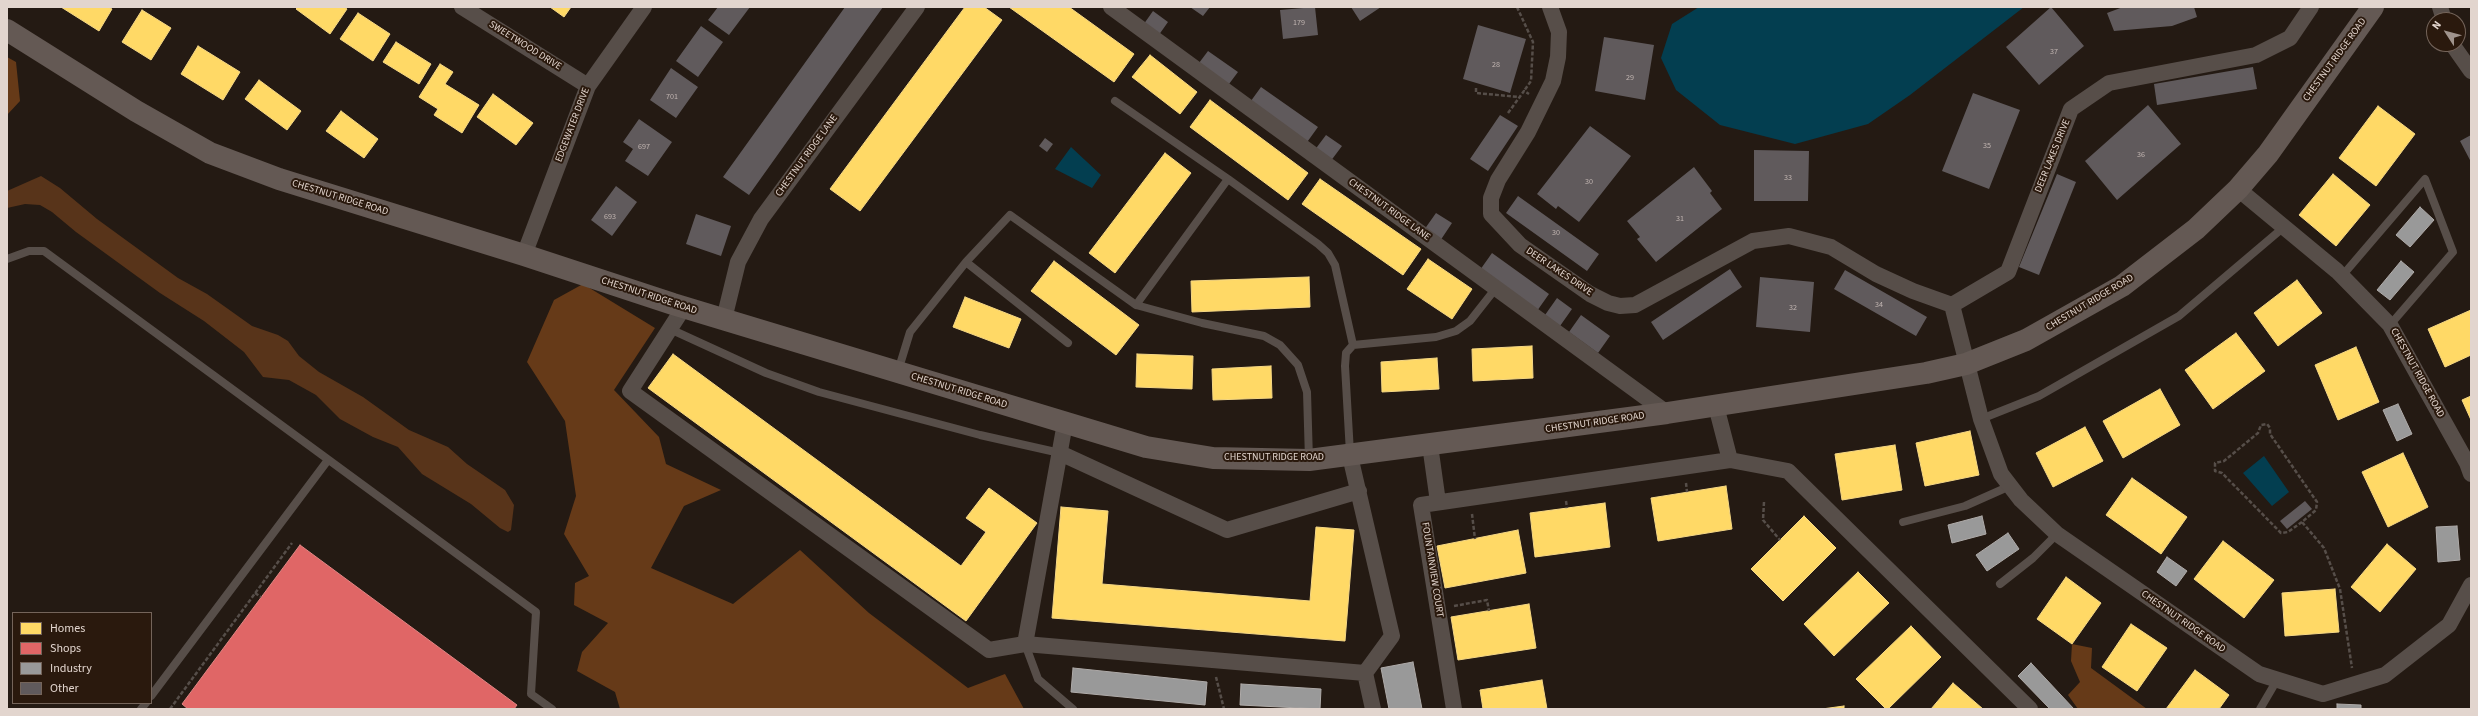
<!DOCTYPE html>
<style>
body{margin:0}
#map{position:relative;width:2478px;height:716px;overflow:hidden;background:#241a13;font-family:"Source Sans 3",sans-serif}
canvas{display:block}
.frame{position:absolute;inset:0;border:8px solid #e2d5ce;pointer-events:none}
.legend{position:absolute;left:12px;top:612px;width:140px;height:92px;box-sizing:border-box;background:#2a190d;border:1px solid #74645a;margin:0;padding:5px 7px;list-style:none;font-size:12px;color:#e2d5ce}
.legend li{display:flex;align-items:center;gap:8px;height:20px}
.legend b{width:20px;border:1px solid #74645a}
.north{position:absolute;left:2426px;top:12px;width:40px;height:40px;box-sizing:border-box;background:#2a190d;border:1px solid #74645a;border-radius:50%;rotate:306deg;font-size:11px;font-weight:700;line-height:16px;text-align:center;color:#e2d5ce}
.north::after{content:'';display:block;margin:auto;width:14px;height:18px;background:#a0948d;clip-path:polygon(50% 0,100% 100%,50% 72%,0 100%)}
</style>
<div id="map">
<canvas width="2478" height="716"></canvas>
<div class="frame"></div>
<ul class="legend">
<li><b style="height:11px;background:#ffd966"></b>Homes</li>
<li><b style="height:11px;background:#e06666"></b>Shops</li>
<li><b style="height:11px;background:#999"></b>Industry</li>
<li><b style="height:11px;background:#605a5c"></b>Other</li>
</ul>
<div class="north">N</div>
</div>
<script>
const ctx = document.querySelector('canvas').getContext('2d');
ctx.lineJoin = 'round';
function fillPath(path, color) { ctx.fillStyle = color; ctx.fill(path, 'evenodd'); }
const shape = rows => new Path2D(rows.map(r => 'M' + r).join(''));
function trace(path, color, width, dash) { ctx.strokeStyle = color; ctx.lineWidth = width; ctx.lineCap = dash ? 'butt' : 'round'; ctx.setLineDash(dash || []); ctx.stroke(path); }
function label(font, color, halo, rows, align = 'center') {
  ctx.font = font + ' "Source Sans 3",sans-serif'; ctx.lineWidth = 4; ctx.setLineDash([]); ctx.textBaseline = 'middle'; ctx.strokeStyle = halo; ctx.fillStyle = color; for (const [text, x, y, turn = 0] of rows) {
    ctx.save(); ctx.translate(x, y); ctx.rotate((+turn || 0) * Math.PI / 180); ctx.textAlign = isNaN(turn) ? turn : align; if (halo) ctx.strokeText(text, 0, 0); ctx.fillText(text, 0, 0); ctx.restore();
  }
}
const green = shape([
 [41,176,60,188,97,219,178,278,207,294,252,326,278,335,288,341,299,356,319,372,363,397,409,430,448,447,467,464,505,490,514,505,511,530,508,532,500,528,471,504,422,474,398,447,373,437,340,419,316,395,289,380,263,377,244,352,204,321,160,293,76,232,52,212,40,205,25,204,7,208,7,191]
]);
const forest = shape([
 [7,57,16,62,20,101,7,115],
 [583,284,655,328,614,390,659,437,666,464,721,490,684,506,651,568,733,604,800,550,869,613,968,688,1005,674,1024,709,620,709,615,692,577,671,582,652,608,623,574,605,575,583,589,576,564,534,576,496,565,421,527,362,554,300],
 [2072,644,2092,648,2091,668,2147,709,2078,709,2068,695,2080,682,2071,661]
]);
const water = shape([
 [1699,7,2024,7,1910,95,1868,124,1795,144,1720,125,1676,90,1661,58,1672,24],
 [1071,147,1101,175,1092,188,1055,169],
 [2264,456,2289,492,2272,506,2243,473]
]);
const homes = shape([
 [61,7,108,7,112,9,99,31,61,7],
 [298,7,344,7,347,9,330,34,296,9,298,7],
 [550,7,571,7,564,17,550,7],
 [965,7,984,7,1002,20,860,211,830,189,965,7],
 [1009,7,1069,7,1134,54,1114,82,1009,7],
 [142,10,171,28,151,60,122,42,142,10],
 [358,13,390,34,373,61,340,39,358,13],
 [396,42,431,64,419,84,383,62,396,42],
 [198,46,240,72,223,100,181,74,198,46],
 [1150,55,1197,92,1180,114,1132,77,1150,55],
 [440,64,453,72,445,84,479,105,462,133,434,115,438,109,419,97,440,64],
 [259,80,301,111,287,130,245,99,259,80],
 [493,94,533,123,516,145,477,117,493,94],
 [1210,100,1308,173,1288,200,1190,127,1210,100],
 [2378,106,2415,134,2376,186,2339,158,2378,106],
 [341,111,378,139,364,158,326,131,341,111],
 [1165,153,1191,173,1115,273,1089,253,1165,153],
 [2333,174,2370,205,2336,246,2299,215,2333,174],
 [1320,179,1421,249,1403,275,1302,204,1320,179],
 [1428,259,1472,289,1452,319,1407,289,1428,259],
 [1054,261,1139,325,1116,355,1031,291,1054,261],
 [1309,277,1310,307,1192,312,1191,281,1309,277],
 [2297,280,2322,313,2278,346,2254,313,2297,280],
 [965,297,1021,319,1009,348,953,327,965,297],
 [2471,310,2471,355,2445,367,2428,329,2471,310],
 [2236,333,2265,371,2213,409,2185,370,2236,333],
 [1532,346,1533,378,1473,381,1472,349,1532,346],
 [2356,347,2379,402,2338,420,2315,365,2356,347],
 [673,354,961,566,986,532,966,518,989,488,1037,523,966,621,648,388,673,354],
 [1137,354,1193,356,1192,389,1136,387,1137,354],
 [1437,358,1439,389,1382,392,1381,362,1437,358],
 [1271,366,1272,398,1213,400,1212,369,1271,366],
 [2160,389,2180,425,2123,458,2103,421,2160,389],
 [2471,396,2471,420,2462,400,2471,396],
 [2085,427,2103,461,2053,487,2036,453,2085,427],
 [1970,431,1979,475,1925,486,1916,443,1970,431],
 [1895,445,1902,490,1842,500,1835,454,1895,445],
 [2403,453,2428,507,2388,527,2362,472,2403,453],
 [2132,478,2187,517,2161,554,2106,515,2132,478],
 [1726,486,1732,529,1658,541,1651,498,1726,486],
 [1605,503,1610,547,1535,557,1530,513,1605,503],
 [1061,507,1108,511,1102,584,1310,601,1316,527,1354,530,1345,641,1052,618,1061,507],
 [1804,516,1836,548,1783,601,1751,569,1804,516],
 [1518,530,1526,573,1445,588,1437,546,1518,530],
 [2223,541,2274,580,2244,618,2194,579,2223,541],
 [2387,544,2416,569,2380,612,2351,587,2387,544],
 [1858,572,1889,603,1834,656,1804,624,1858,572],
 [2066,577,2101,603,2072,644,2037,619,2066,577],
 [2335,589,2339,632,2285,636,2282,593,2335,589],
 [1529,604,1536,648,1458,660,1451,617,1529,604],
 [2131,624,2167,648,2137,691,2102,667,2131,624],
 [1911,626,1941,657,1888,709,1886,709,1856,679,1911,626],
 [2195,670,2229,695,2219,709,2166,709,2195,670],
 [1542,680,1547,709,1483,709,1480,690,1542,680],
 [1953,683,1983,709,1931,709,1953,683],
 [1844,706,1844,709,1822,709,1844,706]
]);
const shops = shape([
 [300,545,517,705,514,709,188,709,182,704,300,545]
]);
const industry = shape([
 [2420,207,2434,220,2410,247,2396,235,2420,207],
 [2401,261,2414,272,2390,300,2377,290,2401,261],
 [2398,404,2412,434,2397,441,2383,410,2398,404],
 [1982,516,1986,534,1952,543,1948,525,1982,516],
 [2457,526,2460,560,2438,562,2436,527,2457,526],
 [2008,533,2019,549,1987,571,1976,555,2008,533],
 [2167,557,2187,571,2176,586,2157,572,2167,557],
 [1413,662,1422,709,1389,709,1381,668,1413,662],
 [2031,663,2074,709,2050,709,2018,676,2031,663],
 [1073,668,1207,682,1205,705,1071,692,1073,668],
 [1241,684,1321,689,1320,709,1240,705,1241,684],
 [2337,704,2361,705,2361,709,2337,709,2337,704]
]);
const building = shape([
 [718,7,750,7,729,35,708,20],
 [845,7,883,7,749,195,723,177],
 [1190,7,1210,7,1203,16],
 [1315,7,1318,35,1283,39,1280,10],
 [1351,7,1381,7,1360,21],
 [2051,7,2084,46,2039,85,2006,47],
 [2123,7,2194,7,2197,17,2172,26,2114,31,2107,13],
 [1153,11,1168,22,1156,39,1141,28],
 [1478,25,1526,39,1510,93,1463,79],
 [701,26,723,42,698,77,676,61],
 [1604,37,1654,45,1645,100,1595,91],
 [1208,51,1238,72,1226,88,1196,67],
 [2253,67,2257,89,2157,105,2154,84],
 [671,68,698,87,676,118,650,100],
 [1261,87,1318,127,1305,145,1248,105],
 [1973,93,2020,110,1989,189,1942,171],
 [2148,105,2181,144,2117,200,2085,161],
 [1500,115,1518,126,1488,171,1470,159],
 [639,119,672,142,648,176,625,161,633,149,623,142],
 [1590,126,1631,156,1579,222,1558,206,1556,209,1537,194],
 [1326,135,1342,146,1330,162,1314,151],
 [2471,135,2471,162,2460,141],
 [1045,138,1053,144,1047,152,1039,146],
 [1754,150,1809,151,1808,201,1754,201],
 [1694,167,1712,191,1710,193,1722,209,1656,262,1637,239,1640,237,1627,221],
 [2057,174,2076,182,2039,275,2019,267],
 [616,186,637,202,612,236,591,220],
 [1518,196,1599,254,1587,271,1506,213],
 [1436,213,1452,223,1440,241,1424,230],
 [696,214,731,226,721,256,686,244],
 [1492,253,1549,294,1537,311,1480,270],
 [1730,269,1742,287,1663,340,1651,322],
 [1845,270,1927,317,1916,336,1834,289],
 [1760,277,1814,282,1810,332,1756,327],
 [1557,298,1572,309,1560,326,1545,315],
 [1581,315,1610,336,1598,353,1569,332],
 [2305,501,2312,509,2287,529,2280,521]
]);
const path = shape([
 [1517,7,1533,42,1531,81,1524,91],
 [1476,88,1476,93,1519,97],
 [1508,113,1524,91,1529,94],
 [1686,483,1687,492],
 [1566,501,1567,508],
 [1764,502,1763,520,1780,540],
 [1472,514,1475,539],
 [2302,522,2288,532,2281,533,2222,473,2215,471,2215,463,2224,461,2258,433,2261,425,2267,424,2270,428,2270,434,2317,502,2316,510,2302,522,2324,548,2340,589,2352,668],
 [255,593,261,597],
 [1454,606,1487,600,1489,611],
 [1216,677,1224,709],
 [170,709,292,543]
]);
const lane = shape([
 [1115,101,1228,179],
 [7,259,29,251,44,251,536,612,531,694,552,709],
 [966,262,1068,343],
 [2342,276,2425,179,2453,252,2390,325],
 [1136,305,1228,179,1318,244,1328,253,1335,265,1353,345],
 [670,329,766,373,819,392,980,435,1060,453],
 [898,371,910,332,966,262,1010,215,1136,305,1202,323,1264,336,1280,345,1298,365,1307,392,1309,460],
 [1981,419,2039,396,2179,316,2284,227],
 [1350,453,1345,366,1346,353,1353,345,1436,337,1456,331,1470,321,1496,288],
 [1903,522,1965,506,2010,486],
 [2000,584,2033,558,2057,534],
 [1025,644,1038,679,1073,709],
 [151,696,328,460],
 [141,709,146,703],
 [2260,709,2277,680]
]);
const street = shape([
 [462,7,588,86],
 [1111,7,1667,413],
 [1550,7,1559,32,1558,57,1553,81,1528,132,1498,180,1491,198,1491,214,1520,245,1590,294,1608,303,1620,306,1635,305,1753,241,1789,236,1831,247,1876,274,1913,291,1952,305],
 [2311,7,2290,38,2256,55,2109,83,2071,109,2008,272,1952,305,1981,419,2001,474,2021,500,2057,534,2259,674,2323,694,2385,675,2449,625,2471,585],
 [2440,7,2444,20],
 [2452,44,2471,71],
 [2238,189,2337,271,2390,325,2467,463,2471,474],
 [524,255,588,86,644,7],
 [684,307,630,391,989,650,1025,644,1365,673],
 [724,319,738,262,761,219,917,7],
 [1716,406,1730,460],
 [1430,445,1438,502],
 [1060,453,1227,530,1359,491],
 [1350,456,1392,636,1365,673,1373,709],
 [1025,644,1065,423],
 [1454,709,1421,505,1730,460,1788,471,2030,709]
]);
const secondary = shape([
 [7,30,136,111,210,153,279,179,524,255,673,304,1146,447,1213,458,1309,460,1667,413,1926,373,1966,364,2026,340,2122,286,2196,229,2238,189,2268,154,2373,7]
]);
const numberNames = [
 ["179",1299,23],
 ["37",2054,52],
 ["28",1496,65],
 ["29",1630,78],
 ["701",672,97],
 ["35",1987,146],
 ["697",644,147],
 ["36",2141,155],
 ["33",1788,178],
 ["30",1589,182],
 ["693",610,217],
 ["31",1680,219],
 ["30",1556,233],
 ["34",1879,305],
 ["32",1793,308]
];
const streetNames = [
 ["SWEETWOOD DRIVE",525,46,32],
 ["CHESTNUT RIDGE ROAD",2335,60,-54],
 ["EDGEWATER DRIVE",573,125,-69],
 ["CHESTNUT RIDGE LANE",807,156,-54],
 ["DEER LAKES DRIVE",2053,156,-68],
 ["CHESTNUT RIDGE ROAD",340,198,17],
 ["CHESTNUT RIDGE LANE",1389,210,36],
 ["DEER LAKES DRIVE",1559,272,34],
 ["CHESTNUT RIDGE ROAD",649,296,18],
 ["CHESTNUT RIDGE ROAD",2090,303,-31],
 ["CHESTNUT RIDGE ROAD",2417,373,61],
 ["CHESTNUT RIDGE ROAD",959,391,17],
 ["CHESTNUT RIDGE ROAD",1595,423,-8],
 ["CHESTNUT RIDGE ROAD",1274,458],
 ["FOUNTAINVIEW COURT",1432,570,81],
 ["CHESTNUT RIDGE ROAD",2183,622,35]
];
fillPath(green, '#58341a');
fillPath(forest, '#663a18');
fillPath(water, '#033e50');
fillPath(homes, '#ffd966');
trace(homes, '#f6d885', 1);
fillPath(shops, '#e06666');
trace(shops, '#e18785', 1);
fillPath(industry, '#999');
trace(industry, '#afaba9', 1);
fillPath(building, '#605a5c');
trace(path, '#564e49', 2.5, [4, 2]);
trace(lane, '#574e49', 8);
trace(street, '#574e49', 16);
trace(secondary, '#645954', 22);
label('8px', '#c2b6b2', null, numberNames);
label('10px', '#e2d5ce', '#2a190d', streetNames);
</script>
